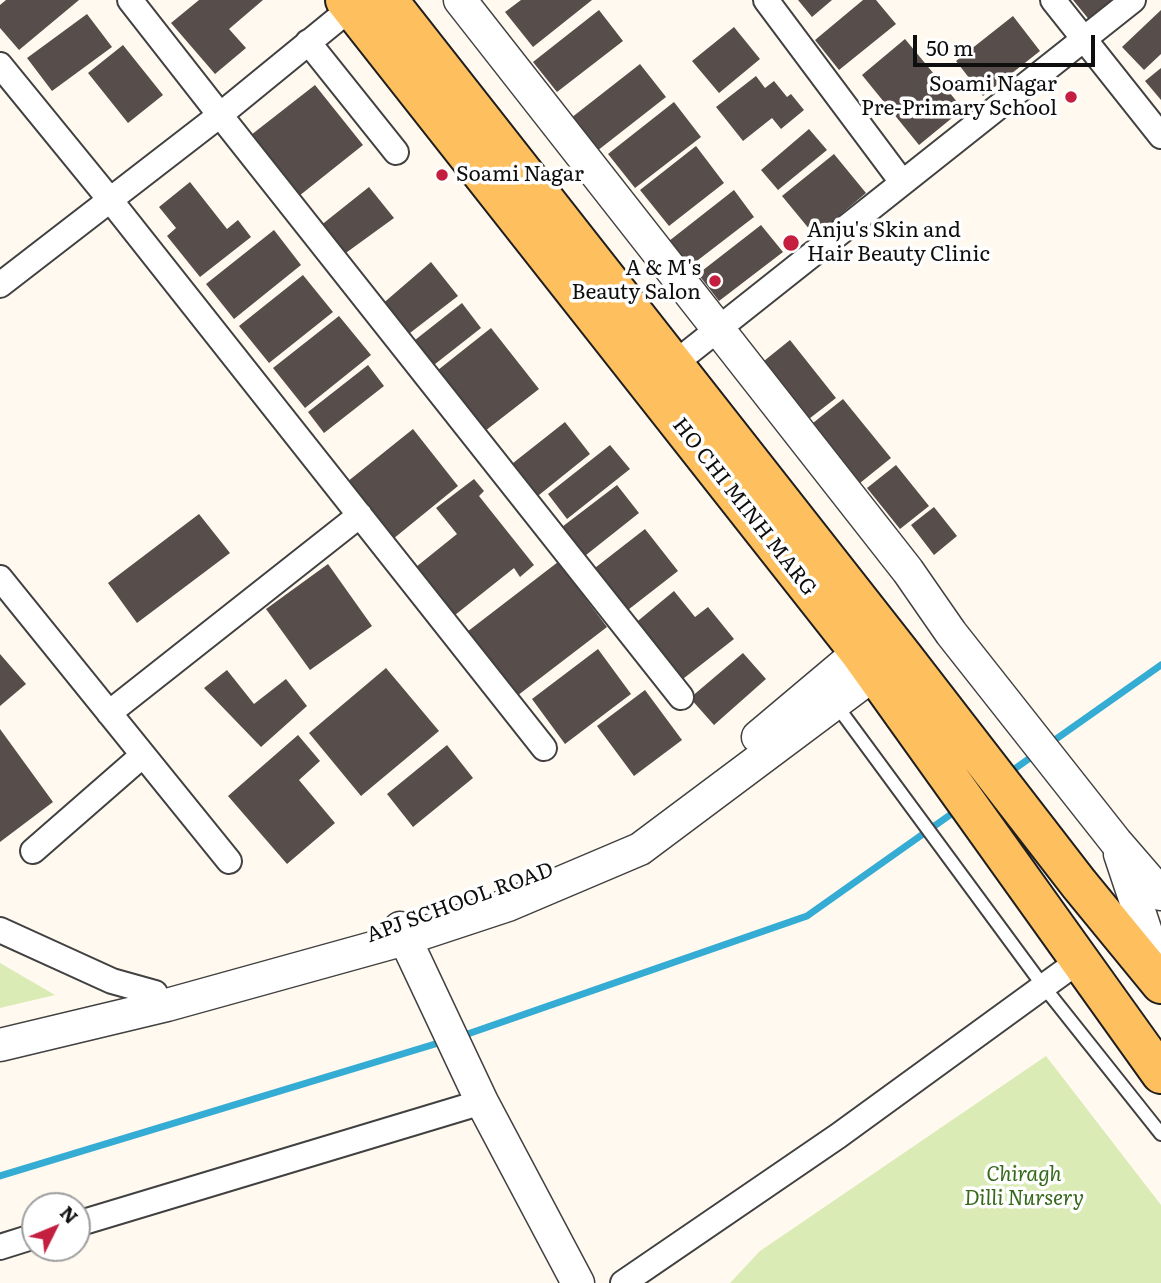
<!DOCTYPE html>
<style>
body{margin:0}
#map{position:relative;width:1161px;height:1283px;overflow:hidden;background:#fff9ef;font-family:Literata,serif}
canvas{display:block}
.north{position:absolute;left:21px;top:1192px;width:70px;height:70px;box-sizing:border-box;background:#fff;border:2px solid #9f9f9f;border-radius:50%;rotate:47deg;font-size:19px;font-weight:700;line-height:28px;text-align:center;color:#0e0e0e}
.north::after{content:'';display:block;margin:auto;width:24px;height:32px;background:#c51f40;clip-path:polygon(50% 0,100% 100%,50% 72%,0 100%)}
.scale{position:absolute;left:913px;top:35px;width:182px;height:32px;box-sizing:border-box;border:4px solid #0e0e0e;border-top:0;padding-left:9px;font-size:21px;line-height:24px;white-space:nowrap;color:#0e0e0e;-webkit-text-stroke:5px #fff;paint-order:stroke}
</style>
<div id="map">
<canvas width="1161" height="1283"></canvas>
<div class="north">N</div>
<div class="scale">50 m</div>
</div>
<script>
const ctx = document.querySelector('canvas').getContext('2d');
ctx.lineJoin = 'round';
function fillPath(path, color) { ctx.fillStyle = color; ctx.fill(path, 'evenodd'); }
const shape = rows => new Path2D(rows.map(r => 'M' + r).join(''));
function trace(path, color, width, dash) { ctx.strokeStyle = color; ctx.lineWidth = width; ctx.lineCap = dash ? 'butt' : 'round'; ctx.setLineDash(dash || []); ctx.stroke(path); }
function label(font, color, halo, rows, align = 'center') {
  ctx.font = font + ' Literata,serif'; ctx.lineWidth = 7; ctx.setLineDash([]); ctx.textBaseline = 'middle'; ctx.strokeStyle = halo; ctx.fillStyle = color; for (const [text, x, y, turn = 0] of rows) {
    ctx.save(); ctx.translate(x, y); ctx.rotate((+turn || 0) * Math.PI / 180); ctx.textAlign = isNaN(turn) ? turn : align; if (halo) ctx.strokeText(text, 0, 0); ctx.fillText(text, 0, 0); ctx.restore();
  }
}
const green = shape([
 [0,963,55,995,0,1008],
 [1046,1056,1161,1205,1161,1283,730,1283,760,1251]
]);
const stream = shape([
 [1049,744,1161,665],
 [1006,775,1037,753],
 [459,1037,807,916,957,810],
 [0,1176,445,1041]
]);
const building = shape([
 [6,0,79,0,19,50,0,28,0,5],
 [199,0,263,0,229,29,246,48,215,74,171,23],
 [521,0,592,0,533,47,505,12],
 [798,0,832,0,812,17],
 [863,0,876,0,896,24,839,70,815,40],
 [1073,0,1119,0,1091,22],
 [599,10,623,41,557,92,533,62],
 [1161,10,1161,54,1144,70,1122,47],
 [87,14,112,47,52,91,27,58],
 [1013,16,1040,51,983,96,956,61],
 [734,27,760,59,719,93,692,61],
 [905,39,963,109,919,145,862,75],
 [123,45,163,95,128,123,88,73],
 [640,64,666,97,597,151,571,118],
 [1161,68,1161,100,1145,81],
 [756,76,765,88,774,81,787,97,791,94,804,110,781,129,772,118,743,141,716,107],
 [315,85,363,145,299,196,251,135],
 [674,102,701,137,635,188,608,154],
 [809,129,827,150,778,190,761,170],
 [696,146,724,183,669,226,640,190],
 [834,154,866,193,815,236,782,196],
 [190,182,227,229,238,220,251,237,200,277,167,236,176,228,159,207],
 [369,187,394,218,343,255,320,226],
 [734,190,754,217,689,267,669,241],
 [761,225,783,252,719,301,698,274],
 [274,230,301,265,234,319,206,284],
 [431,262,458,296,406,336,380,306],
 [303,275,333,312,269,363,239,326],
 [462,303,481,328,430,368,410,344],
 [339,316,371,355,305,408,273,368],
 [491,328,539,389,485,431,438,370],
 [790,340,836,398,805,422,759,365],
 [368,365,384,386,324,433,308,412],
 [843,399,891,458,860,483,813,423],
 [565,422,590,454,534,499,508,467],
 [413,429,458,486,393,539,347,482],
 [610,445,630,469,567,519,548,494],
 [896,465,929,506,900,529,867,488],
 [474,479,484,491,479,496,534,565,520,577,514,568,450,619,411,571,457,534,436,508],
 [617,485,639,513,581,559,558,530],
 [934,507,957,536,934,555,911,525],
 [199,514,230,553,137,623,108,583],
 [645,529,678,571,624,613,591,571],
 [558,562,607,627,513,699,463,635],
 [328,564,372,626,310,670,266,609],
 [674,591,695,617,708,607,734,639,679,682,633,625],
 [598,649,631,694,565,744,532,699],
 [743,653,766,679,714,725,690,698],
 [0,654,26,684,0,706],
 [386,668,439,731,361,796,309,733],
 [227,670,254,704,286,679,307,706,261,747,204,688],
 [645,690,682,740,634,776,597,726],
 [0,729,53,802,0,842],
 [298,735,320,761,299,780,335,823,287,864,228,796],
 [447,745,473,778,413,827,387,794]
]);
const service = shape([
 [834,702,1044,987,1161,1134]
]);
const minor = shape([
 [766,0,902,182],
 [1053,0,1161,136],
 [351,8,220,115,681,697],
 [308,42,396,152],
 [0,65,111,201,544,748],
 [0,285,220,115,130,0],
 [674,364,1133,0],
 [0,578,229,861],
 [109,713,360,515],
 [33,851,143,755],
 [0,930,112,981,155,993],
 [77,1224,482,1102],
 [0,1247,35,1236],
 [623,1283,838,1136,1080,960]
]);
const tertiary = shape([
 [460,0,908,571,951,633,1116,842,1161,894],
 [758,737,859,652],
 [1120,854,1161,977],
 [400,928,482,1102,578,1283],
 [0,1045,167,1005,405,939,508,905,640,849,874,674]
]);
const primary = shape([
 [345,0,859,652,1161,1074],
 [388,0,902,655,1079,884,1161,984]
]);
const markers = [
 [1071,97,7,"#c51f40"],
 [442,175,7,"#c51f40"],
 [791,243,9,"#c51f40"],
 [715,281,7,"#c51f40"]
];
const poiNames = [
 ["Soami Nagar",1057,85],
 ["Pre-Primary School",1057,109],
 ["Soami Nagar",456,175,"left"],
 ["Anju's Skin and",807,231,"left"],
 ["Hair Beauty Clinic",807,255,"left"],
 ["A & M's",701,269],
 ["Beauty Salon",701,293]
];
const streetNames = [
 ["HO CHI MINH MARG",744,507,52],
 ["APJ SCHOOL ROAD",460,903,-20]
];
const parkNames = [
 ["Chiragh",1024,1175],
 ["Dilli Nursery",1024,1199]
];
fillPath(green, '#daebb6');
trace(stream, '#34acd3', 7);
fillPath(building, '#574d4a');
trace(service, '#414141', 16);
trace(minor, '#414141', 28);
trace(tertiary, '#414141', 35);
trace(primary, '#1f1f1f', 42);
trace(service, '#fff', 12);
trace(minor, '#fff', 24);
trace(tertiary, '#fff', 32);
trace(primary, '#fec05f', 38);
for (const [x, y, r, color] of markers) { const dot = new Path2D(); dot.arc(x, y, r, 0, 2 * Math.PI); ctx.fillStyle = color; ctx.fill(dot); trace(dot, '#fff', 2.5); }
label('21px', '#0e0e0e', '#fff', poiNames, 'right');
label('21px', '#0e0e0e', '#fff', streetNames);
label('italic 21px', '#37691b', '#fff', parkNames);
</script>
